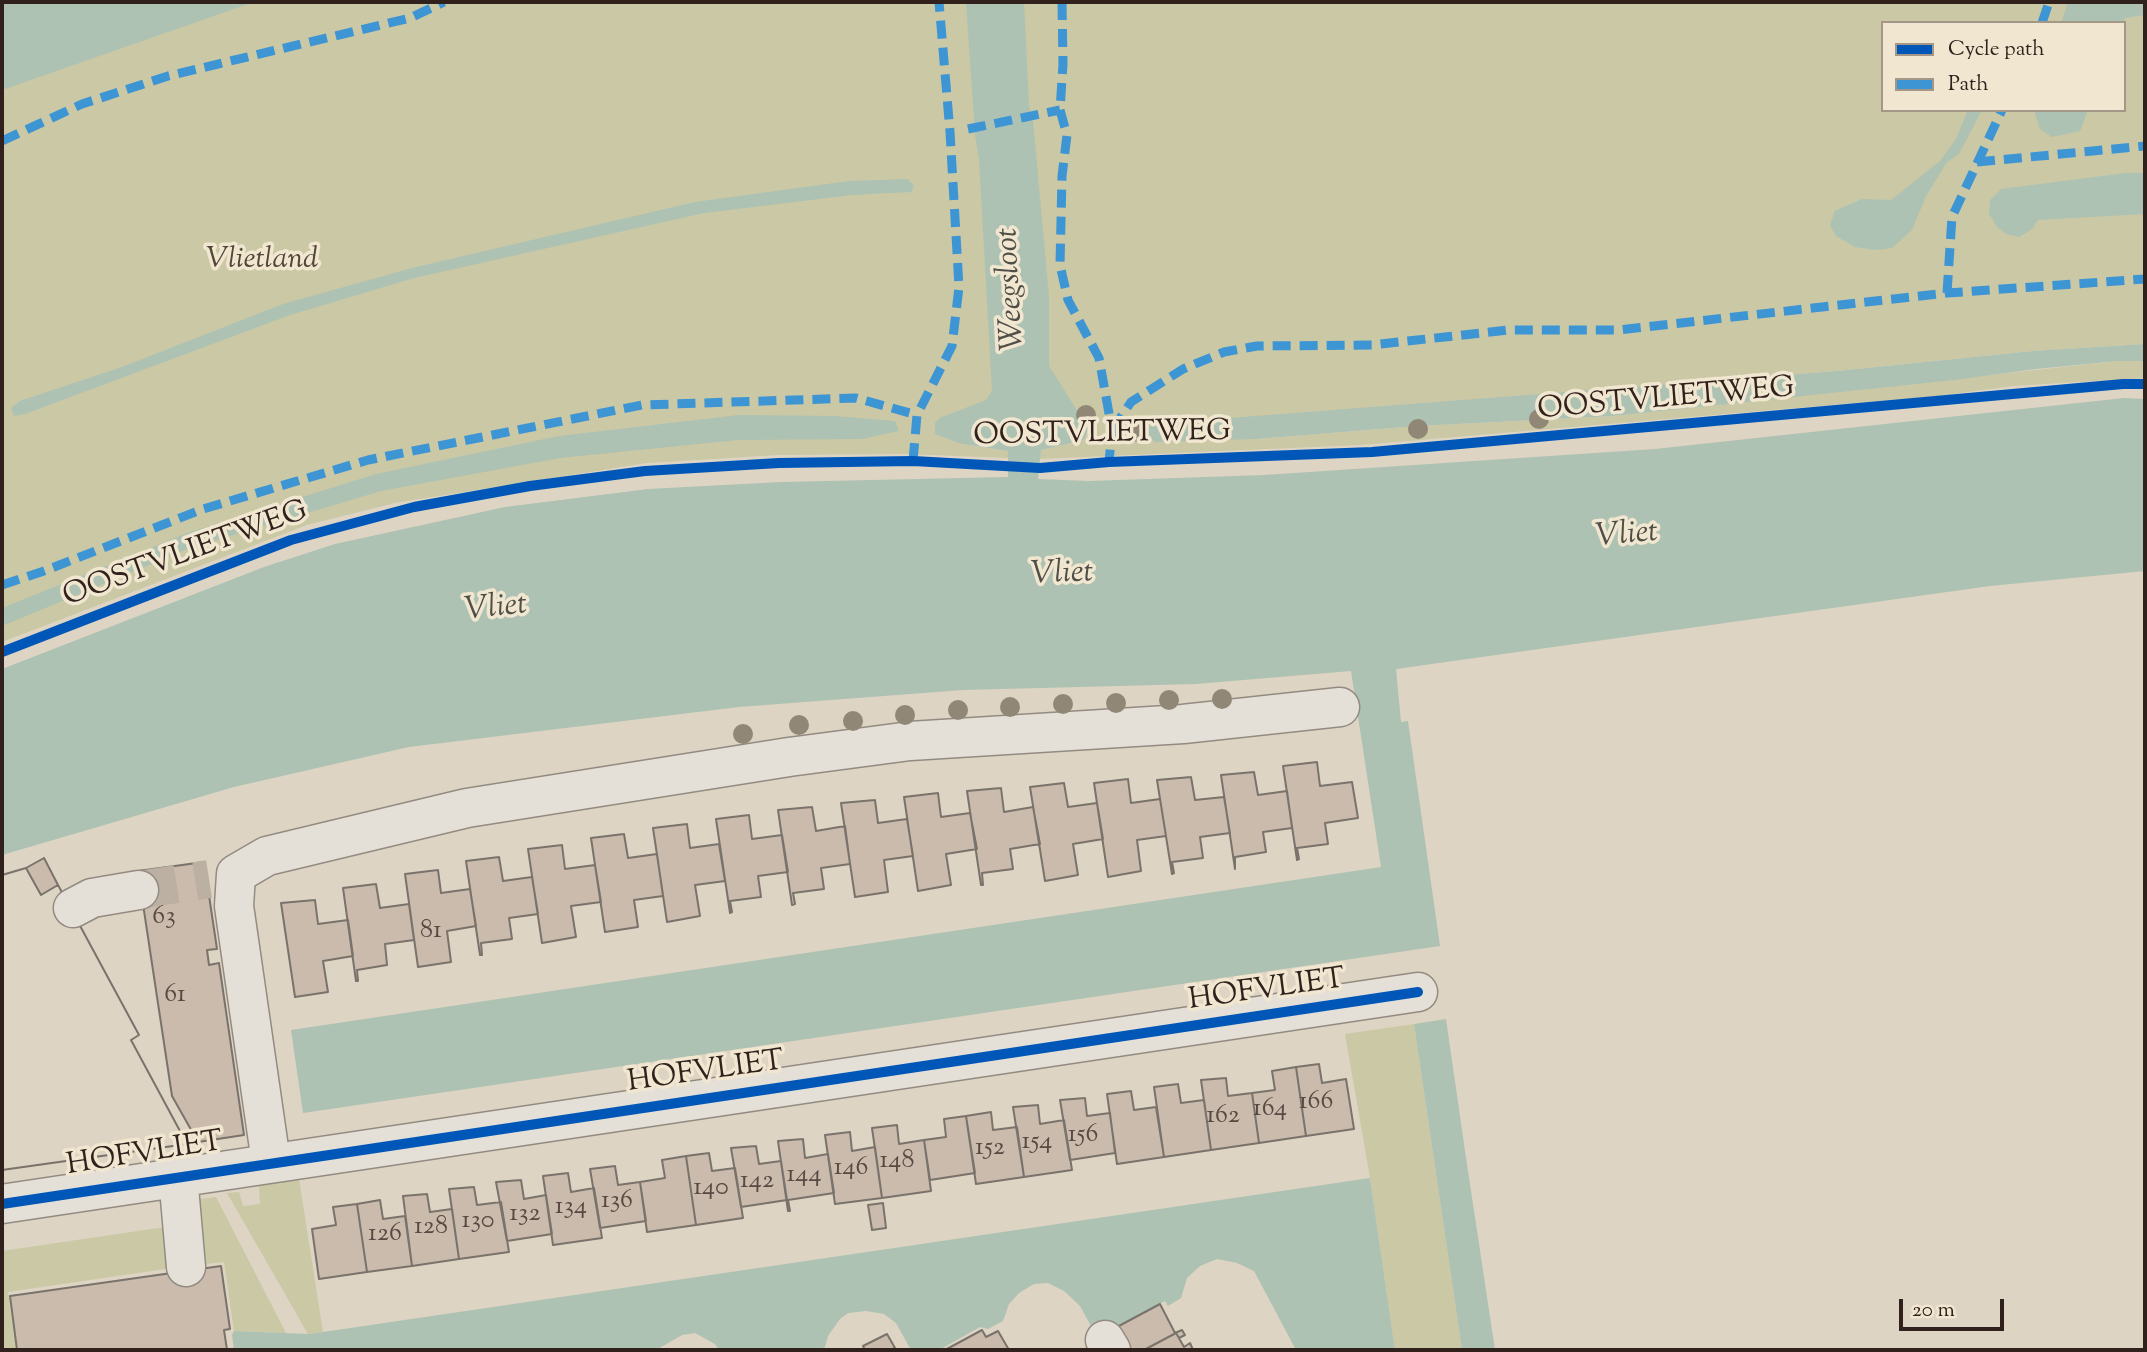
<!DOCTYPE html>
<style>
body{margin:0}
#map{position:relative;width:2147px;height:1352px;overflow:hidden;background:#ded4c3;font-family:"Sorts Mill Goudy",serif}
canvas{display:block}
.frame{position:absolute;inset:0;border:4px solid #30211c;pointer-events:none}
.legend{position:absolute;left:1881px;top:21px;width:245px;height:91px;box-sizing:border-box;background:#f1e6d0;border:2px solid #a49788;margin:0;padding:9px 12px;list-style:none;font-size:21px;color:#30211c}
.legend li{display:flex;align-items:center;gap:14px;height:35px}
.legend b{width:35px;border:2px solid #a49788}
.scale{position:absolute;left:1899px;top:1299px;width:105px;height:32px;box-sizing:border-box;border:4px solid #30211c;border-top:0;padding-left:9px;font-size:21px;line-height:24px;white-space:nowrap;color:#30211c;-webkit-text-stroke:5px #f1e6d0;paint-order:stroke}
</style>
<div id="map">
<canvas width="2147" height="1352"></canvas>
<div class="frame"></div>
<ul class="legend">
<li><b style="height:9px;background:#0057b8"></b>Cycle path</li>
<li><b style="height:9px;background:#3d95d4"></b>Path</li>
</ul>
<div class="scale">20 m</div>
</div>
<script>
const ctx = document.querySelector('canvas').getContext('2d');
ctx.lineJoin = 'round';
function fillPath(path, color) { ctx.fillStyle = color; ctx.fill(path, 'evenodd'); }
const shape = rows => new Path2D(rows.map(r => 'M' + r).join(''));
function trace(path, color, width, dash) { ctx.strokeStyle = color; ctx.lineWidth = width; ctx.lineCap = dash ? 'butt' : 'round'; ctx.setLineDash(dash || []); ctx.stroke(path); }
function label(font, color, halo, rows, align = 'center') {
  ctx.font = font + ' "Sorts Mill Goudy",serif'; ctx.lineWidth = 7; ctx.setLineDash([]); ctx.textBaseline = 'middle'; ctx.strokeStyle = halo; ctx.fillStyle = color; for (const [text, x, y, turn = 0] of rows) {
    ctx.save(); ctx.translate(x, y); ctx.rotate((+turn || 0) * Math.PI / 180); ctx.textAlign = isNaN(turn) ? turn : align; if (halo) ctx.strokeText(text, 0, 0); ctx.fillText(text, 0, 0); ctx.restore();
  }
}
const green = shape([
 [2,2,2145,2,2145,344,2033,351,1837,371,1502,398,1255,439,1418,426,1613,416,2118,361,2145,361,2145,378,2013,386,1938,396,1361,445,1039,459,1041,450,1084,440,962,444,1008,451,1008,458,905,454,779,455,647,463,395,503,307,525,2,642],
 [1883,23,2124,23,2124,110,1883,110],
 [1414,1024,1462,1350,1395,1350,1370,1178,1345,1034],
 [299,1179,323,1332,308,1334,227,1193,239,1192,243,1206,260,1204,259,1186],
 [216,1197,286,1333,234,1331,224,1262,205,1264,194,1200],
 [165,1227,172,1268,8,1292,16,1349,2,1350,2,1251]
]);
const water = shape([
 [2,2,254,2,2,90],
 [966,2,1024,2,1029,105,1033,121,1049,297,1049,366,1088,428,1084,440,1041,450,1038,479,1089,481,1264,475,1655,449,2124,398,2145,399,2145,571,1990,586,1396,669,1401,722,1408,721,1440,946,303,1113,291,1030,1381,867,1351,671,1196,684,963,690,739,707,409,747,234,787,2,855,2,669,264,567,335,544,505,507,648,489,781,482,1008,477,1008,451,962,444,935,434,935,423,940,418,986,400,992,391,979,159,975,135],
 [2068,2,2145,2,2145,15,2125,18,2123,23,2061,23],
 [1968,110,1982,110,1959,154,1947,162,1926,196,1912,230,1892,248,1877,250,1855,247,1836,236,1830,225,1835,211,1862,199,1891,200,1940,161,1956,139],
 [2034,110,2088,110,2080,131,2052,137,2040,129],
 [2126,173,2145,173,2145,214,2038,220,2032,229,2019,237,2006,234,1996,226,1989,213,1990,200,2001,189],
 [908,179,914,186,911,192,852,195,704,213,414,278,290,315,25,414,14,416,11,408,20,401,122,367,283,304,412,268,695,202,849,181],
 [2145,344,2145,361,2118,361,2036,369,1954,380,1613,416,1418,426,1255,439,1156,442,1149,439,1144,433,1152,424,1837,371,2033,351],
 [739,415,835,416,895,421,899,431,862,439,738,440,560,458,381,491,190,548,2,626,2,608,190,532,376,474,559,436],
 [1446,1019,1465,1151,1495,1350,1462,1350,1414,1024],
 [1370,1178,1395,1350,1296,1350,1254,1271,1237,1263,1217,1259,1200,1266,1187,1278,1181,1298,1168,1306,1165,1301,1097,1337,1080,1306,1064,1291,1048,1283,1034,1284,1019,1293,1009,1304,1003,1321,988,1329,980,1327,939,1350,911,1350,896,1323,884,1314,866,1311,848,1313,840,1319,828,1336,825,1347,820,1350,719,1350,715,1344,695,1333,682,1335,656,1350,234,1350,232,1335,234,1331,308,1334,323,1332]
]);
const building = shape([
 [1317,762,1320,786,1352,782,1358,818,1325,823,1328,844,1297,848,1299,859,1297,860,1283,766,1317,762],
 [1254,772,1258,795,1287,791,1292,828,1263,832,1266,852,1235,857,1235,869,1221,775,1254,772],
 [1191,777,1195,800,1224,797,1230,833,1200,837,1203,858,1172,862,1174,873,1172,874,1157,780,1191,777],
 [1128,779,1131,803,1160,799,1166,836,1137,840,1141,871,1108,877,1094,783,1128,779],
 [1064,783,1068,807,1097,803,1103,839,1073,844,1078,875,1045,881,1030,787,1064,783],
 [1001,788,1004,812,1033,807,1040,844,1010,849,1013,869,982,873,983,885,981,885,967,791,1001,788],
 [938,793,941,817,970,813,977,849,946,854,951,885,918,891,904,797,938,793],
 [875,800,878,823,907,819,913,856,884,860,888,892,855,897,841,803,875,800],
 [812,807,816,831,845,826,850,864,821,868,824,889,793,893,795,904,792,905,778,810,812,807],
 [749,815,752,839,782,835,788,872,758,876,761,897,730,901,732,912,730,913,716,819,749,815],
 [687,824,690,848,719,844,725,881,695,885,700,916,667,922,653,828,687,824],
 [624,834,628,858,657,854,663,896,634,900,638,927,605,932,591,838,624,834],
 [562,845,565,869,595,865,601,902,571,906,576,937,542,943,528,849,562,845],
 [499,857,503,881,532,877,538,914,509,918,512,939,481,943,482,955,480,955,466,861,499,857],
 [44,858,58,885,41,895,26,868,44,858],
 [204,862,217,949,207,950,209,965,219,963,244,1135,198,1142,172,1096,138,871,204,862],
 [26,868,41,895,58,885,139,1035,131,1040,187,1144,2,1170,2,875,26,868],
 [26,868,41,895,58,885,139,1035,131,1040,187,1144,2,1170,2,875,26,868],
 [438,870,441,893,470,889,476,926,447,931,451,962,418,967,405,874,438,870],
 [376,884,380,908,409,904,414,940,385,944,387,965,357,970,358,981,356,981,343,888,376,884],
 [315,900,318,924,348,920,353,956,323,961,328,992,295,997,281,903,315,900],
 [1319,1064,1322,1083,1346,1079,1354,1129,1306,1136,1296,1067,1319,1064],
 [1296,1067,1306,1136,1259,1143,1252,1093,1275,1090,1272,1071,1296,1067],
 [1226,1078,1228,1096,1252,1093,1259,1143,1211,1150,1201,1080,1226,1078],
 [1178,1084,1181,1103,1204,1100,1211,1150,1164,1157,1154,1087,1178,1084],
 [1131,1091,1134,1110,1156,1107,1164,1157,1117,1164,1107,1094,1131,1091],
 [1085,1098,1087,1116,1110,1113,1115,1153,1070,1160,1060,1100,1085,1098],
 [1038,1105,1040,1124,1064,1120,1072,1170,1024,1177,1013,1107,1038,1105],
 [991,1112,993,1130,1017,1127,1024,1177,976,1184,966,1116,991,1112],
 [966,1116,975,1173,930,1180,924,1140,946,1137,944,1119,966,1116],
 [897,1125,899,1144,924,1140,931,1191,882,1198,872,1128,897,1125],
 [850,1132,852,1151,875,1147,882,1198,835,1204,825,1135,850,1132],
 [803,1139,805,1158,828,1154,834,1193,788,1200,790,1211,788,1211,778,1141,803,1139],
 [756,1146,759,1164,781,1161,787,1200,741,1207,731,1148,756,1146],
 [709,1153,712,1171,735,1168,743,1218,696,1225,686,1156,709,1153],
 [686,1156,696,1225,647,1232,640,1182,665,1178,662,1160,686,1156],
 [615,1166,618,1185,640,1182,646,1221,600,1228,590,1169,615,1166],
 [568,1173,571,1192,594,1188,602,1238,553,1245,543,1176,568,1173],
 [521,1180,524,1199,546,1195,552,1234,507,1241,496,1182,521,1180],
 [474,1187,477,1205,501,1202,509,1252,459,1259,449,1189,474,1187],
 [427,1194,430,1212,452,1209,459,1259,412,1266,403,1196,427,1194],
 [380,1200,383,1219,405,1216,412,1266,367,1272,357,1204,380,1200],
 [883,1203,886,1228,872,1230,868,1205,883,1203],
 [357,1204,367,1272,319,1279,312,1229,336,1225,333,1207,357,1204],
 [221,1266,230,1329,224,1330,227,1350,17,1350,10,1296,221,1266],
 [1160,1304,1175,1333,1182,1330,1185,1335,1179,1338,1176,1333,1144,1350,1129,1350,1117,1327,1160,1304],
 [982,1330,986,1337,998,1331,1009,1350,945,1350,982,1330],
 [1176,1333,1184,1347,1190,1343,1193,1350,1144,1350,1176,1333],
 [887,1334,895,1348,890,1350,865,1350,863,1346,887,1334]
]);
const minorTunnel = shape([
 [139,890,209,879]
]);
const minor = shape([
 [73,908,92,898,139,890],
 [271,1162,234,906,236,874,267,856,467,808,789,757,910,741,1183,724,1340,707],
 [178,1176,186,1267],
 [2,1204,1418,992],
 [1105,1340,1111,1350]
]);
const quiet = shape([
 [1062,2,1063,64,1060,110,1067,135,1062,176,1060,265,1068,300,1099,358,1112,430,1109,462],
 [2042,23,2049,2],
 [968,129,1060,110],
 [2,141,82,104,168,76,410,18,444,2],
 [1977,162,2145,146],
 [1947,293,1952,217,2002,110],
 [1112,430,1131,402,1183,369,1224,352,1257,346,1372,345,1508,330,1618,330,1947,293,2145,279],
 [913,461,917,415,952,346,959,287,950,132,939,2],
 [2,585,44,571,203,509,368,460,642,405,856,398,917,415]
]);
const cycleway = shape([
 [2,652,291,540,414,507,530,486,645,471,779,463,913,461,1040,468,1109,462,1372,452,2123,384,2145,384],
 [2,1204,1418,992]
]);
const trees = [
 [1086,415],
 [1539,419],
 [1418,429],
 [1137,432],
 [1222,699],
 [1169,700],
 [1116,703],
 [1063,704],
 [1010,707],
 [958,710],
 [905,715],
 [853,721],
 [799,725],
 [743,734]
];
const numberNames = [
 ["63",164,919],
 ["81",431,933],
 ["61",175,997],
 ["166",1316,1104],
 ["164",1270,1111],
 ["162",1223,1118],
 ["156",1083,1137],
 ["154",1037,1144],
 ["152",990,1150],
 ["148",897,1163],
 ["146",851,1170],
 ["144",804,1177],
 ["142",757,1183],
 ["140",711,1190],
 ["136",617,1203],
 ["134",571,1209],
 ["132",525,1216],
 ["130",478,1223],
 ["128",431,1229],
 ["126",385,1236]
];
const parkNames = [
 ["Vlietland",262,262]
];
const streetNames = [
 ["OOSTVLIETWEG",1666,401,-5],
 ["OOSTVLIETWEG",1102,436,-1],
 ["OOSTVLIETWEG",186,556,-20],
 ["HOFVLIET",1267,992,-8],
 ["HOFVLIET",706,1074,-8],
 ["HOFVLIET",145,1156,-9]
];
const waterNames = [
 ["Weegsloot",1013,289,-93],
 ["Vliet",1627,537,-5],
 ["Vliet",1062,576,-2],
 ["Vliet",496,610,-6]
];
fillPath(green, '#cac8a5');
fillPath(water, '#adc2b2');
fillPath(building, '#cbbbad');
trace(building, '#7a736b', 2);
trace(minorTunnel, '#bbb0a2', 38, [38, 19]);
trace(minor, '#938b82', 41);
trace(minor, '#e5e0d7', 38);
trace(quiet, '#3d95d4', 9, [18, 9]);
trace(cycleway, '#0057b8', 10);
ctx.fillStyle = '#918777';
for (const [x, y] of trees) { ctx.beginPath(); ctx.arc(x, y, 10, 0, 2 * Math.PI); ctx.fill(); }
label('26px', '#584942', null, numberNames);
label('italic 30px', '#524838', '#f1e6d0', parkNames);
label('30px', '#30211c', '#f1e6d0', streetNames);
label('italic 32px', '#4f4f47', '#f1e6d0', waterNames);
</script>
